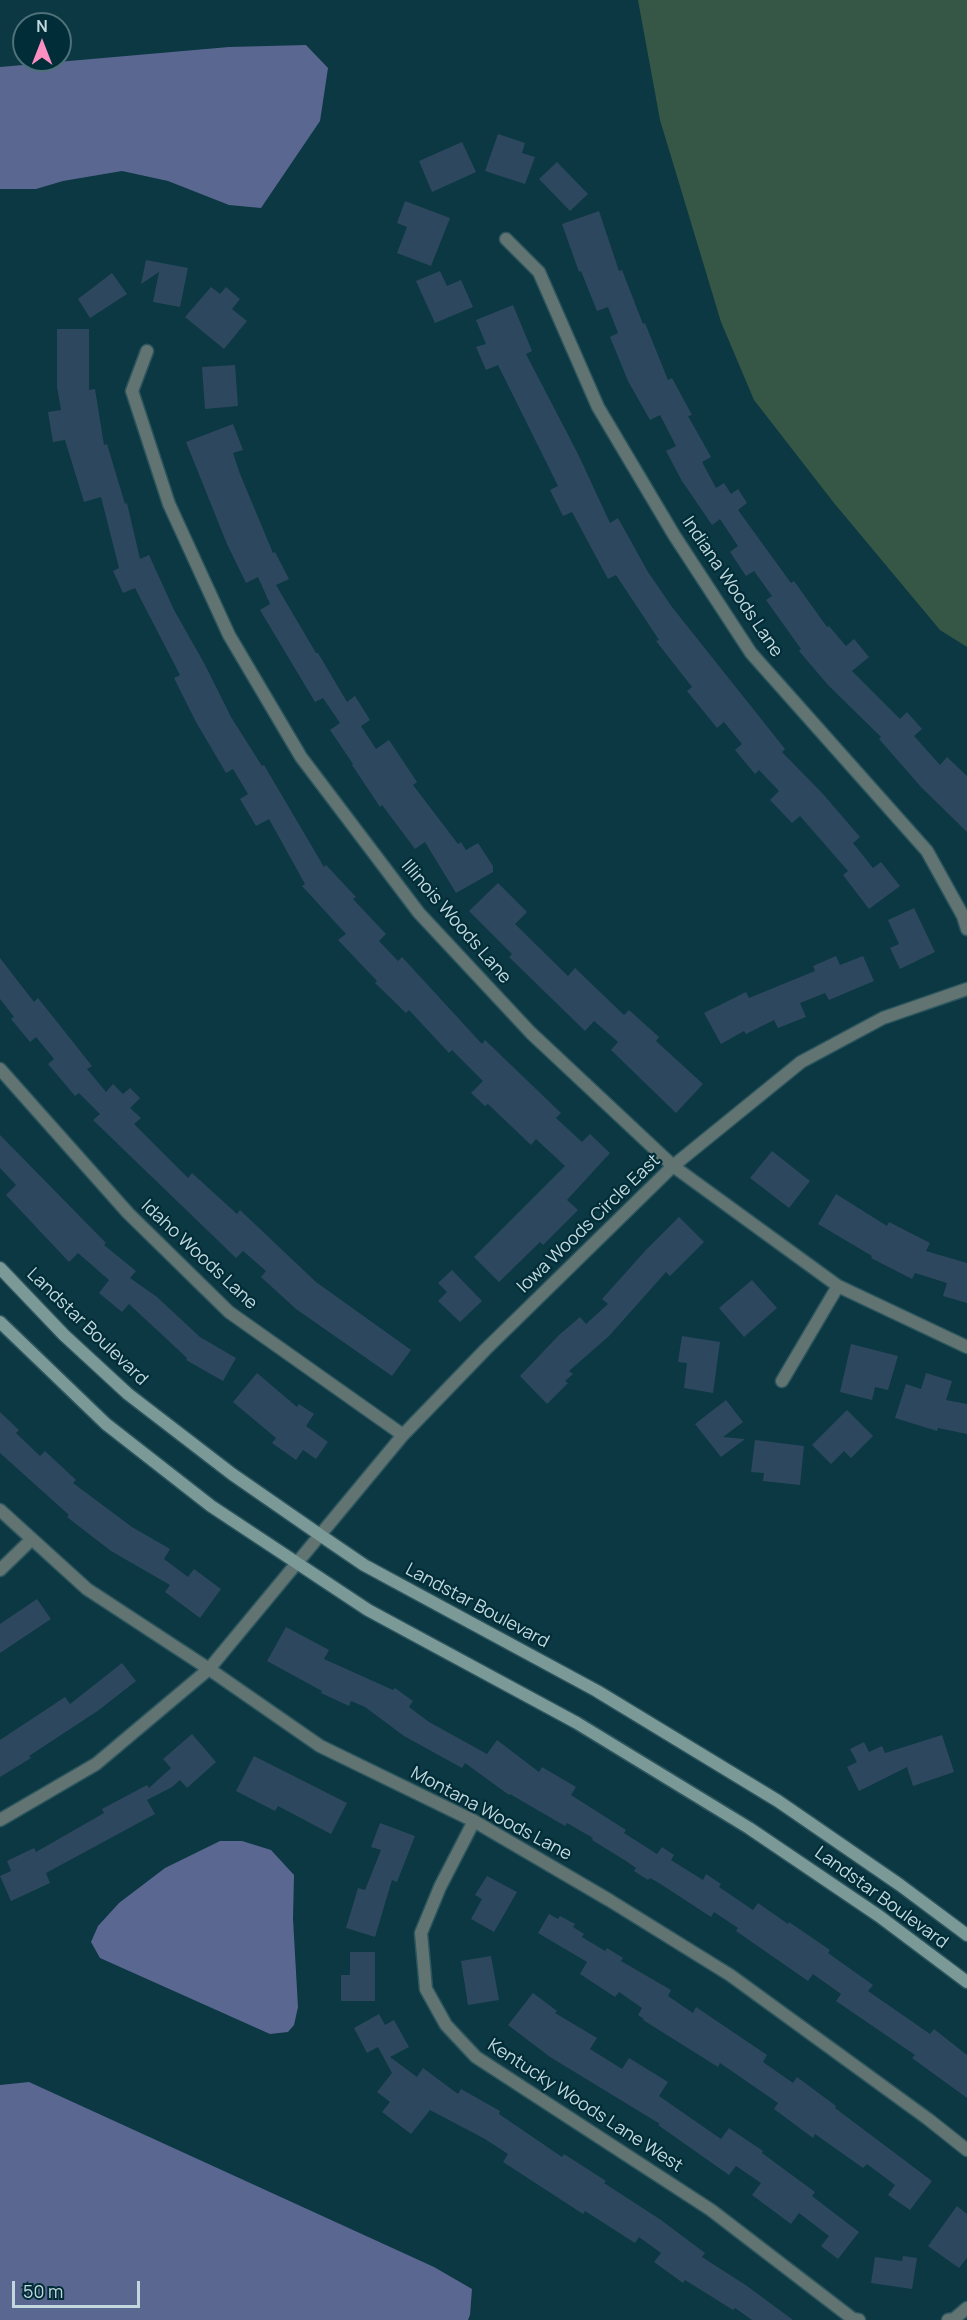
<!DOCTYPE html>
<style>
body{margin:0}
#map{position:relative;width:967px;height:2320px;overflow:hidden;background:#0b3842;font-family:Manrope,sans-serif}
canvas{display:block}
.north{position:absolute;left:12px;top:12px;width:60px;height:60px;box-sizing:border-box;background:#002d37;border:2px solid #4e717a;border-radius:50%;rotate:0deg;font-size:16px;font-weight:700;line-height:24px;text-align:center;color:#c2d8de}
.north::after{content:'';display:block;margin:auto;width:21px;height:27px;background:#fc8fc2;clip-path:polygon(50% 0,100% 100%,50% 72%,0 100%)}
.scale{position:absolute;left:12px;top:2281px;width:128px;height:27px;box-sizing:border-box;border:3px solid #c2d8de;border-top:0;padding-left:8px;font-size:18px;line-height:21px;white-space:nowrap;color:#c2d8de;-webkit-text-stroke:4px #002d37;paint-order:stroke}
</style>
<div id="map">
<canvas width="967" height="2320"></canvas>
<div class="north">N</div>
<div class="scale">50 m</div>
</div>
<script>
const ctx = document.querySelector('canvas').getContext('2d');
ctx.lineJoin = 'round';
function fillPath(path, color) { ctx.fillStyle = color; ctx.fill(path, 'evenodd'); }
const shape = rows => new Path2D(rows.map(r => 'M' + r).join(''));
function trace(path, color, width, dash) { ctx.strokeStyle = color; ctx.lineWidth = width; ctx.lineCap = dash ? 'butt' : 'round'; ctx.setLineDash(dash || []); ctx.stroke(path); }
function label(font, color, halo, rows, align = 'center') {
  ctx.font = font + ' Manrope,sans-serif'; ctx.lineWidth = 4.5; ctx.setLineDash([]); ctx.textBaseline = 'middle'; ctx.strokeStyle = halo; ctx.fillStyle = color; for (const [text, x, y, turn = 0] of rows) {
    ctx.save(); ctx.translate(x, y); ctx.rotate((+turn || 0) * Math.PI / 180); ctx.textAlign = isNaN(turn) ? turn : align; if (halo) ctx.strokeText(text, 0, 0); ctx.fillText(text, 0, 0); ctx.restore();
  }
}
const green = shape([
 [638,0,967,0,967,647,940,630,834,503,754,400,721,322,660,120]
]);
const water = shape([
 [306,45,328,68,320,121,261,208,229,205,168,181,122,171,63,181,36,189,0,189,0,67,229,47],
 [220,1841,242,1841,271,1850,294,1875,293,1919,298,2007,294,2025,288,2032,270,2034,100,1958,91,1942,98,1926,119,1903,165,1868],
 [29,2082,434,2267,472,2289,470,2315,468,2320,0,2320,0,2085]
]);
const building = shape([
 [498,134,525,143,522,153,535,157,525,184,485,171],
 [462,142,476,172,432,192,419,161],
 [557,162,588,194,570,211,539,179],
 [405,201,450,218,431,266,397,253,407,227,397,223],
 [599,211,619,271,622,270,643,324,645,323,668,380,672,378,692,415,688,416,711,457,702,462,716,488,724,483,731,494,738,489,747,503,738,510,791,583,794,581,827,627,829,626,846,646,854,639,869,657,852,671,900,719,907,712,922,729,914,736,940,765,947,757,967,776,967,832,921,787,879,739,881,737,828,685,799,651,801,649,766,600,772,596,754,571,746,576,730,552,738,546,720,519,712,525,682,481,666,451,676,446,660,415,650,420,628,381,610,337,618,333,608,307,597,311,581,271,579,272,562,224],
 [146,260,188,268,180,307,153,302,159,272,141,284],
 [440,271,447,286,461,280,473,307,435,323,416,281],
 [112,273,127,294,90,318,78,299],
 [211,287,220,294,226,287,240,299,232,309,247,321,224,349,185,317],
 [513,305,532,351,526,354,578,454,610,523,618,518,648,572,672,607,785,749,782,752,823,794,860,837,853,843,873,868,881,862,900,886,869,909,843,875,848,871,800,816,792,823,770,800,779,791,759,770,755,774,735,750,742,744,724,722,717,728,687,691,692,687,656,641,659,640,616,575,608,579,572,512,563,516,550,490,558,486,498,365,486,370,476,347,486,344,476,320],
 [57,329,89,329,89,390,95,389,104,445,107,444,125,504,127,503,140,559,149,555,174,610,204,663,231,717,262,766,264,765,324,867,326,865,356,897,353,899,386,934,379,941,398,961,402,957,482,1044,485,1040,561,1113,556,1118,582,1142,590,1134,610,1153,567,1200,578,1210,543,1245,540,1242,499,1282,474,1257,565,1166,536,1139,531,1145,488,1104,485,1106,471,1093,483,1081,452,1050,449,1053,409,1010,406,1013,375,983,377,981,338,940,346,934,302,886,305,884,269,819,256,826,240,799,248,794,233,769,226,773,196,722,174,678,180,675,135,588,123,593,113,571,119,568,101,497,84,502,65,440,53,442,48,412,61,410,57,387],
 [235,365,238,406,205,409,202,367],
 [233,424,243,450,233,453,240,474,273,553,275,552,289,579,276,585,316,653,318,653,347,702,355,696,370,720,361,726,376,749,389,740,417,782,413,785,458,844,461,842,466,850,478,843,493,866,493,872,456,893,425,842,415,849,382,805,380,807,352,765,353,764,330,730,340,723,323,698,315,702,260,610,270,604,258,577,246,583,227,544,186,442],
 [498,883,527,912,515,924,568,976,575,968,624,1015,629,1010,659,1037,656,1041,703,1084,676,1113,611,1050,618,1042,594,1021,585,1031,509,957,512,954,469,911],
 [914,908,935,952,900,969,890,948,899,944,888,920],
 [836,956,840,965,863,956,874,981,829,1000,825,993,800,1003,806,1017,778,1028,774,1020,746,1034,744,1031,721,1044,704,1013,746,992,749,998,815,971,813,966],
 [0,958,34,1002,38,998,92,1066,87,1069,106,1092,113,1084,123,1094,130,1088,140,1098,130,1108,141,1118,134,1124,188,1178,192,1173,237,1214,240,1210,316,1282,411,1350,392,1376,296,1309,261,1277,266,1271,243,1251,236,1258,93,1120,100,1114,79,1093,75,1096,48,1064,54,1059,36,1037,30,1042,11,1019,14,1017,0,999],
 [0,1135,106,1243,104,1245,136,1271,130,1278,157,1297,200,1337,236,1358,223,1381,186,1360,187,1358,129,1304,122,1312,99,1293,109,1280,78,1253,69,1262,6,1195,16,1185,0,1168],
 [772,1151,810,1181,789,1208,750,1178],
 [836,1194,887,1226,889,1222,930,1243,926,1251,967,1263,967,1303,943,1296,947,1283,915,1273,912,1279,871,1258,872,1256,818,1224],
 [679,1217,704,1242,670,1276,666,1272,609,1336,569,1371,573,1374,565,1381,568,1383,547,1404,520,1376,559,1335,580,1317,586,1324,608,1304,602,1299,645,1251],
 [452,1270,482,1301,460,1322,438,1301,447,1292,438,1283],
 [752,1280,777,1308,744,1337,719,1308],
 [682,1336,720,1342,713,1393,684,1388,687,1363,678,1362],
 [851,1344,898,1356,888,1390,875,1387,872,1400,840,1392],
 [257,1373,297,1407,299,1404,314,1414,306,1426,328,1442,316,1459,303,1450,296,1460,272,1443,276,1438,233,1402],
 [926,1373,952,1381,946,1400,967,1404,967,1434,938,1428,937,1431,895,1418,906,1384,921,1389],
 [726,1400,743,1422,723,1437,745,1439,721,1457,695,1424],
 [847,1410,873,1436,851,1458,844,1451,831,1464,812,1445],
 [0,1412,19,1430,16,1433,40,1456,45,1451,76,1480,73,1483,132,1527,170,1549,164,1559,188,1577,194,1569,221,1589,200,1618,165,1592,170,1585,111,1551,67,1517,69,1515,0,1453],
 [755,1440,804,1446,800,1485,763,1481,764,1473,751,1472],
 [37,1599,51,1619,0,1653,0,1624],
 [286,1627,329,1650,324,1659,393,1690,395,1688,413,1701,409,1707,429,1722,487,1754,497,1740,539,1772,542,1767,576,1787,571,1795,626,1830,624,1833,657,1854,662,1847,674,1855,671,1860,703,1880,706,1874,721,1884,719,1887,753,1910,758,1903,788,1924,789,1922,830,1950,828,1953,873,1985,868,1991,930,2034,934,2029,967,2055,967,2098,912,2058,915,2055,836,2001,841,1994,813,1974,808,1981,736,1931,738,1928,714,1912,711,1917,659,1883,650,1878,648,1880,634,1871,636,1868,626,1861,592,1840,593,1838,567,1823,565,1826,510,1794,509,1795,465,1763,462,1768,404,1736,365,1707,351,1701,349,1706,321,1693,322,1691,267,1661],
 [122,1663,136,1681,99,1710,29,1756,31,1758,0,1777,0,1740,65,1697,70,1704],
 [192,1734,216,1762,187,1788,180,1780,172,1787,147,1800,155,1814,46,1873,50,1883,11,1901,0,1876,11,1871,7,1861,34,1848,36,1852,104,1813,102,1809,147,1785,149,1788,171,1768,163,1759],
 [942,1735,954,1772,913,1786,907,1767,859,1791,847,1767,857,1762,850,1749,864,1742,869,1752,882,1746,885,1753],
 [254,1756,347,1803,331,1834,278,1806,275,1811,236,1791],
 [380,1823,415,1836,397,1882,392,1880,375,1937,346,1928,358,1888,365,1890,381,1850,371,1847],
 [487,1876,517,1892,494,1932,471,1919,482,1899,475,1895],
 [549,1914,558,1919,560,1916,575,1924,573,1927,584,1934,582,1937,605,1951,607,1948,623,1958,621,1961,671,1990,668,1996,693,2013,696,2007,767,2055,763,2062,793,2083,797,2077,836,2106,835,2108,932,2181,910,2210,888,2195,895,2185,867,2164,863,2168,815,2134,813,2138,774,2109,778,2103,720,2063,718,2067,643,2020,644,2019,638,2015,642,2008,619,1992,615,1997,580,1974,587,1962,538,1933],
 [350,1952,375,1952,375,2001,341,2001,341,1975,350,1975],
 [491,1956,499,2000,468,2005,461,1961],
 [533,1993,557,2011,555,2013,597,2038,590,2049,622,2069,629,2058,668,2082,659,2096,721,2139,729,2128,763,2151,762,2153,815,2192,812,2196,859,2232,838,2259,821,2246,829,2236,799,2213,791,2224,752,2195,761,2183,736,2166,729,2175,658,2125,660,2124,550,2057,508,2025],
 [379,2014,385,2025,394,2020,409,2047,390,2057,417,2077,423,2068,458,2094,461,2089,500,2111,499,2114,562,2157,564,2154,606,2181,604,2183,661,2220,705,2253,702,2257,747,2286,793,2320,752,2320,735,2308,733,2310,685,2280,683,2283,654,2262,661,2253,639,2237,635,2243,585,2211,583,2214,503,2162,508,2154,485,2139,430,2110,411,2134,382,2112,390,2102,377,2092,392,2073,378,2047,367,2053,354,2028],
 [957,2206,967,2214,967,2258,959,2268,928,2246],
 [903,2256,917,2258,912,2289,871,2283,875,2257,902,2261]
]);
const street = shape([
 [506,239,539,272,598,407,674,535,751,653,927,851,963,916,967,929],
 [147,351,132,391,169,504,229,635,301,757,419,913,531,1033,673,1166,838,1286,967,1347],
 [0,1069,128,1213,229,1312,403,1435],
 [782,1381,838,1286],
 [0,1510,87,1589,209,1669,320,1746,474,1821,609,1900,730,1975,928,2119,967,2150],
 [0,1570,32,1539],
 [0,1820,96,1764,209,1669,403,1435,486,1349,673,1166,801,1062,883,1018,967,989],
 [474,1821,440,1887,421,1933,426,1989,446,2025,476,2057,711,2210,853,2319,859,2320],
 [948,2320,954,2319,967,2308]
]);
const secondary = shape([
 [0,1268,64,1335,128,1394,232,1474,320,1535,364,1565,597,1691,778,1801,900,1885,967,1935],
 [0,1322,106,1424,211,1506,368,1610,577,1723,749,1828,879,1916,967,1982]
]);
const streetNames = [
 ["Indiana Woods Lane",732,587,56],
 ["Illinois Woods Lane",456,922,49],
 ["Iowa Woods Circle East",589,1224,-44],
 ["Idaho Woods Lane",199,1255,43],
 ["Landstar Boulevard",87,1327,44],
 ["Landstar Boulevard",477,1606,28],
 ["Montana Woods Lane",491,1814,28],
 ["Landstar Boulevard",881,1898,36],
 ["Kentucky Woods Lane West",585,2106,33]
];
fillPath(green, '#365746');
fillPath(water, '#5a6791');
fillPath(building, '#2d485e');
trace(street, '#2c555e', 15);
trace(secondary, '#2c555e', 15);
trace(street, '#617472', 12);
trace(secondary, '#7b9996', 12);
label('18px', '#c2d8de', '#002d37', streetNames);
</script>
